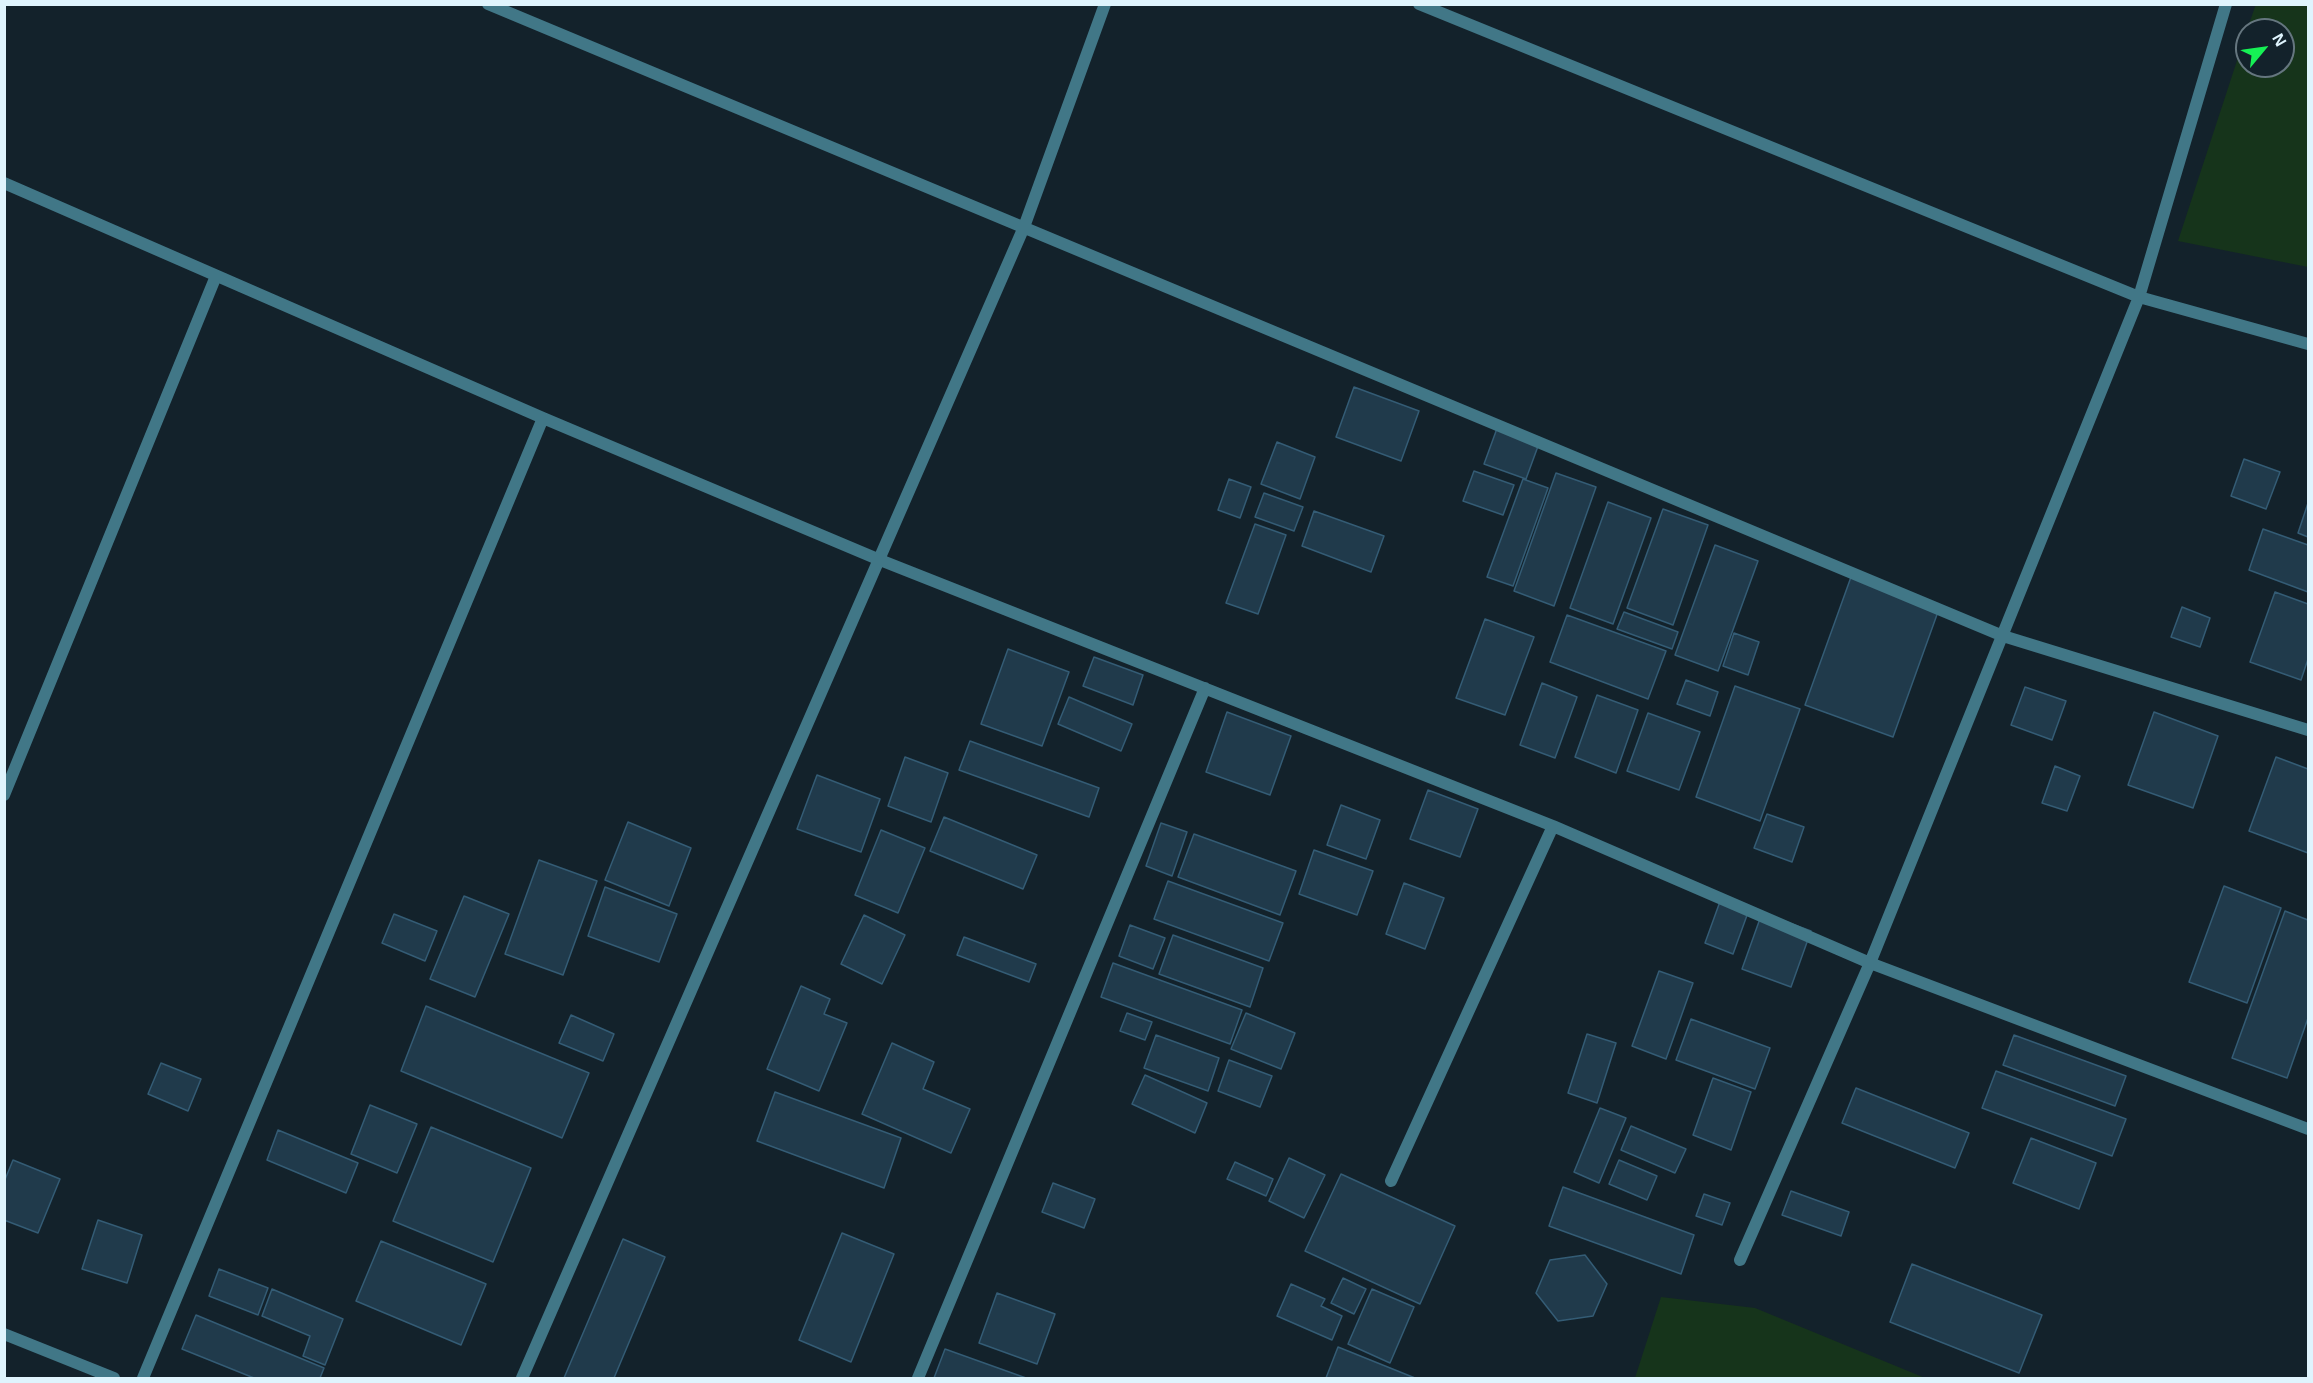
<!DOCTYPE html>
<style>
body{margin:0}
#map{position:relative;width:2313px;height:1383px;overflow:hidden;background:#13222b;font-family:Arial,sans-serif}
canvas{display:block}
.frame{position:absolute;inset:0;border:6px solid #dff4fd;pointer-events:none}
.north{position:absolute;left:2235px;top:18px;width:60px;height:60px;box-sizing:border-box;background:#13222b;border:2px solid #65767f;border-radius:50%;rotate:61deg;font-size:16px;font-weight:700;line-height:24px;text-align:center;color:#dff4fd}
.north::after{content:'';display:block;margin:auto;width:21px;height:27px;background:#16f155;clip-path:polygon(50% 0,100% 100%,50% 72%,0 100%)}
</style>
<div id="map">
<canvas width="2313" height="1383"></canvas>
<div class="frame"></div>
<div class="north">N</div>
</div>
<script>
const ctx = document.querySelector('canvas').getContext('2d');
ctx.lineJoin = 'round';
function fillPath(path, color) { ctx.fillStyle = color; ctx.fill(path, 'evenodd'); }
const shape = rows => new Path2D(rows.map(r => 'M' + r).join(''));
function trace(path, color, width, dash) { ctx.strokeStyle = color; ctx.lineWidth = width; ctx.lineCap = dash ? 'butt' : 'round'; ctx.setLineDash(dash || []); ctx.stroke(path); }
const green = shape([
 [2256,4,2308,5,2308,267,2178,241,2247,30,2247,66,2283,66,2283,30,2247,30],
 [1661,1297,1755,1308,1925,1378,1635,1378]
]);
const building = shape([
 [1354,387,1419,411,1401,461,1336,437,1354,387],
 [1499,423,1541,438,1526,479,1484,464,1499,423],
 [1277,442,1315,457,1300,499,1261,484,1277,442],
 [2244,459,2280,472,2266,509,2231,496,2244,459],
 [1474,471,1514,485,1503,515,1463,501,1474,471],
 [1556,473,1596,487,1554,606,1514,591,1556,473],
 [1229,479,1251,487,1240,518,1218,510,1229,479],
 [1523,479,1548,488,1513,586,1487,577,1523,479],
 [1264,493,1303,507,1294,531,1255,517,1264,493],
 [1608,502,1651,518,1613,624,1570,608,1608,502],
 [2308,503,2308,537,2298,533,2308,503],
 [1663,509,1708,525,1673,625,1627,608,1663,509],
 [1314,511,1384,536,1371,572,1302,546,1314,511],
 [1255,524,1286,535,1258,614,1226,603,1255,524],
 [2263,529,2308,545,2308,592,2249,570,2263,529],
 [1715,545,1758,561,1718,671,1675,655,1715,545],
 [1851,577,1939,609,1893,737,1805,705,1851,577],
 [2275,592,2308,604,2308,659,2301,680,2250,662,2275,592],
 [2182,607,2210,618,2200,647,2171,637,2182,607],
 [1624,612,1678,632,1672,649,1617,629,1624,612],
 [1567,615,1666,651,1648,699,1550,662,1567,615],
 [1485,619,1534,637,1505,715,1456,698,1485,619],
 [1734,633,1759,642,1748,675,1723,666,1734,633],
 [1008,649,1069,672,1042,746,981,724,1008,649],
 [1094,657,1143,675,1133,705,1083,686,1094,657],
 [1686,680,1718,692,1710,716,1677,704,1686,680],
 [1542,683,1577,697,1555,758,1520,745,1542,683],
 [1735,686,1800,709,1760,821,1696,797,1735,686],
 [2025,687,2066,701,2052,740,2011,725,2025,687],
 [1597,695,1638,710,1616,773,1575,757,1597,695],
 [1069,697,1132,724,1121,751,1058,724,1069,697],
 [1227,712,1291,736,1270,795,1206,772,1227,712],
 [2154,712,2218,736,2193,808,2128,785,2154,712],
 [1648,713,1700,732,1679,790,1627,771,1648,713],
 [970,741,1099,788,1089,817,959,770,970,741],
 [905,757,948,773,931,822,888,806,905,757],
 [2276,757,2308,769,2308,853,2249,831,2276,757],
 [2055,766,2080,776,2067,811,2042,803,2055,766],
 [817,775,880,799,861,852,797,829,817,775],
 [1428,790,1478,809,1460,857,1410,839,1428,790],
 [1341,805,1380,820,1366,859,1327,845,1341,805],
 [1767,814,1804,827,1792,862,1754,848,1767,814],
 [944,817,1037,855,1023,889,930,851,944,817],
 [628,822,691,848,669,906,605,880,628,822],
 [1161,823,1187,832,1172,876,1146,866,1161,823],
 [881,830,925,848,898,913,855,895,881,830],
 [1194,834,1296,871,1280,915,1178,877,1194,834],
 [1314,850,1373,871,1357,915,1299,894,1314,850],
 [539,860,597,881,563,975,505,954,539,860],
 [1168,881,1283,923,1269,961,1154,919,1168,881],
 [1404,883,1444,898,1425,949,1386,934,1404,883],
 [2224,886,2281,908,2247,1003,2189,982,2224,886],
 [605,887,677,914,659,962,588,936,605,887],
 [464,896,509,914,475,997,430,979,464,896],
 [1722,896,1750,907,1733,954,1705,943,1722,896],
 [2285,911,2308,920,2308,1018,2287,1078,2232,1058,2285,911],
 [1762,913,1811,931,1791,987,1742,969,1762,913],
 [394,914,437,931,425,961,382,943,394,914],
 [864,915,905,935,882,984,841,964,864,915],
 [1130,925,1165,938,1153,969,1119,956,1130,925],
 [1173,935,1263,968,1250,1007,1159,974,1173,935],
 [964,937,1036,964,1029,982,957,955,964,937],
 [1113,963,1242,1010,1230,1044,1101,997,1113,963],
 [1659,971,1693,983,1666,1059,1632,1046,1659,971],
 [801,986,830,999,824,1014,847,1023,819,1091,767,1069,801,986],
 [426,1006,589,1073,562,1138,401,1071,426,1006],
 [1127,1013,1152,1022,1145,1040,1120,1031,1127,1013],
 [1246,1013,1295,1033,1281,1069,1231,1049,1246,1013],
 [571,1015,614,1034,603,1061,559,1043,571,1015],
 [1691,1019,1770,1048,1755,1089,1676,1060,1691,1019],
 [1587,1034,1616,1043,1597,1103,1568,1093,1587,1034],
 [1156,1035,1219,1058,1208,1091,1144,1068,1156,1035],
 [2014,1035,2126,1076,2115,1106,2003,1065,2014,1035],
 [892,1043,934,1062,923,1089,970,1109,951,1153,862,1114,892,1043],
 [1229,1060,1272,1076,1260,1107,1218,1091,1229,1060],
 [161,1063,201,1079,188,1111,148,1094,161,1063],
 [1996,1071,2126,1119,2112,1156,1982,1108,1996,1071],
 [1145,1075,1207,1103,1195,1133,1132,1104,1145,1075],
 [1713,1078,1751,1092,1731,1150,1693,1135,1713,1078],
 [1856,1088,1969,1133,1955,1168,1842,1123,1856,1088],
 [775,1092,901,1138,884,1188,757,1141,775,1092],
 [370,1105,417,1124,397,1173,351,1154,370,1105],
 [1600,1108,1626,1118,1599,1183,1574,1172,1600,1108],
 [1631,1126,1686,1149,1675,1173,1621,1150,1631,1126],
 [431,1127,531,1168,493,1262,393,1221,431,1127],
 [278,1130,358,1163,346,1193,267,1160,278,1130],
 [2031,1138,2096,1163,2079,1209,2013,1183,2031,1138],
 [1289,1158,1325,1175,1304,1218,1269,1201,1289,1158],
 [13,1160,60,1179,38,1233,4,1220,4,1182,13,1160],
 [1619,1160,1657,1176,1647,1200,1609,1184,1619,1160],
 [1235,1162,1273,1179,1266,1196,1227,1179,1235,1162],
 [1341,1174,1455,1226,1420,1304,1305,1251,1341,1174],
 [1053,1183,1095,1199,1084,1228,1042,1212,1053,1183],
 [1563,1187,1694,1235,1681,1274,1549,1226,1563,1187],
 [1791,1191,1849,1212,1841,1236,1782,1215,1791,1191],
 [1704,1194,1730,1203,1722,1225,1696,1216,1704,1194],
 [98,1220,142,1235,127,1283,82,1269,98,1220],
 [842,1233,894,1254,851,1362,799,1340,842,1233],
 [623,1239,665,1257,614,1378,564,1378,623,1239],
 [381,1241,486,1284,461,1345,356,1301,381,1241],
 [1585,1255,1607,1284,1593,1316,1558,1321,1536,1293,1550,1260,1585,1255],
 [1912,1264,2042,1315,2019,1373,1890,1322,1912,1264],
 [219,1269,268,1288,258,1315,209,1296,219,1269],
 [1343,1278,1366,1289,1354,1314,1331,1303,1343,1278],
 [1291,1284,1325,1299,1321,1306,1342,1316,1332,1340,1277,1316,1291,1284],
 [272,1289,343,1319,325,1365,303,1356,310,1336,262,1316,272,1289],
 [1372,1289,1414,1307,1390,1363,1348,1344,1372,1289],
 [997,1293,1055,1314,1037,1364,979,1343,997,1293],
 [196,1315,324,1368,320,1378,254,1378,182,1349,196,1315],
 [1338,1347,1415,1378,1326,1378,1338,1347],
 [945,1349,1026,1378,934,1378,945,1349]
]);
const street = shape([
 [488,4,2003,636,2308,730],
 [1419,4,2139,297,2308,344],
 [4,183,543,418,880,560,1553,826,1870,963,2308,1129],
 [4,795,216,276],
 [1391,1181,1553,826],
 [1740,1260,1870,963,2139,297,2226,4],
 [4,1334,114,1378],
 [143,1378,543,418],
 [522,1378,1024,227,1105,4],
 [918,1378,1205,688]
]);
fillPath(green, '#16341b');
fillPath(building, '#203a4b');
trace(building, '#345c75', 1.5);
trace(street, '#417787', 12);
</script>
